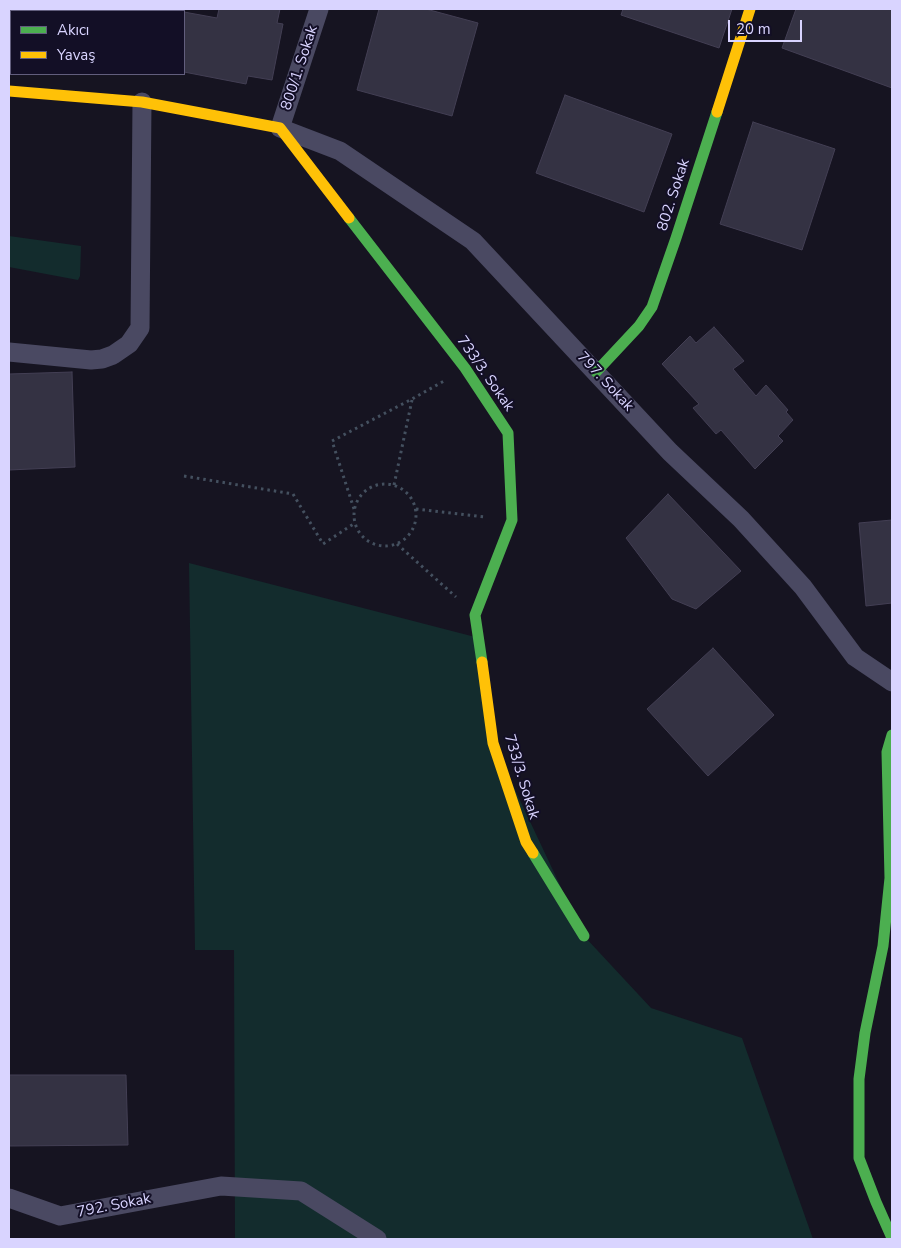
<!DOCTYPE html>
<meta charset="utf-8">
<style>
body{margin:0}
#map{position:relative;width:901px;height:1248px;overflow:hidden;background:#161421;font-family:"Nunito Sans",sans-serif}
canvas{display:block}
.frame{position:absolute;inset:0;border:10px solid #d9d4ff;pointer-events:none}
.legend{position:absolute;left:10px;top:10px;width:175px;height:65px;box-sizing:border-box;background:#130f26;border:1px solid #625e7d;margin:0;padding:6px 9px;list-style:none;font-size:15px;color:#d9d4ff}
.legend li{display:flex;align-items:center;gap:10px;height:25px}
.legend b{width:25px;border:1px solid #625e7d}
.scale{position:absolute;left:728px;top:20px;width:74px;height:22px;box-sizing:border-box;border:2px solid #d9d4ff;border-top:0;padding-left:6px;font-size:15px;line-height:18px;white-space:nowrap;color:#d9d4ff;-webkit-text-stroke:4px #130f26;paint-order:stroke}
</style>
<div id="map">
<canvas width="901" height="1248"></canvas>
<div class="frame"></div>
<ul class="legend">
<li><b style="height:6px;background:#4caf50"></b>Akıcı</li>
<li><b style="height:6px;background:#ffc107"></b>Yavaş</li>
</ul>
<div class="scale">20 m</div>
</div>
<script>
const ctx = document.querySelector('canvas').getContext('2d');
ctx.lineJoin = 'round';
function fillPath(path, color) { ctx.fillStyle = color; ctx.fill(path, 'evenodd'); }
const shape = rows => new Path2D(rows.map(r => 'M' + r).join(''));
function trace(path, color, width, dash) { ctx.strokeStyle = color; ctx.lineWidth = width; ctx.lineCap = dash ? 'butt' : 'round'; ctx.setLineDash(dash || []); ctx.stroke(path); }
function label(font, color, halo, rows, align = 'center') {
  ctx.font = font + ' "Nunito Sans",sans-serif'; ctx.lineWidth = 4; ctx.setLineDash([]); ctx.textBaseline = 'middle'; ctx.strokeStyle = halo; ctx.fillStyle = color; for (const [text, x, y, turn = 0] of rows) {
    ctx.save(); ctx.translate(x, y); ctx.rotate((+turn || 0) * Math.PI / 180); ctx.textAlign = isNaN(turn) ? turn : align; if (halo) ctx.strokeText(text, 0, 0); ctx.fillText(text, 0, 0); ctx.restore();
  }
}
const green = shape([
 [9,236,81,246,80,276,78,280,9,267],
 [189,563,479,638,493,743,584,936,651,1008,742,1038,813,1239,235,1239,234,950,195,950]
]);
const building = shape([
 [9,9,89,9,89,11,11,11,11,18,9,18,9,9],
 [219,9,280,9,277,23,283,24,272,80,248,76,246,84,184,72,184,12,217,18,219,9],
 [379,9,426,9,478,23,452,116,357,90,379,9],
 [623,9,732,9,719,48,621,15,623,9],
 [796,9,892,9,892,88,782,48,796,9],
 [565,95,672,134,644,212,536,173,565,95],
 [753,122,835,149,802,250,720,224,753,122],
 [714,327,744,361,733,369,756,396,766,385,788,410,786,412,793,420,778,436,783,441,755,469,721,430,716,434,693,408,699,404,662,364,690,336,696,343,714,327],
 [72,372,75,467,9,470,9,374,72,372],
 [668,494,741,571,696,609,672,599,626,538,668,494],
 [892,520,892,603,866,606,859,523,892,520],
 [713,648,774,715,708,776,647,709,713,648],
 [9,1075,126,1075,128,1145,9,1146,9,1075]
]);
const path = shape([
 [184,476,293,494,323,544,355,523],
 '354 515a31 31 0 1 1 62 0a31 31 0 1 1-62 0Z',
 [394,485,412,400],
 [354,509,332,441,412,399,444,381],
 [416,509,485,517],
 [397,544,456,597]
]);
const street = shape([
 [319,9,280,128,340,151,473,241,670,452,741,519,803,587,855,657,892,682],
 [9,352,91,360,102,359,113,355,129,344,140,328,142,102],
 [9,1198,60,1216,221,1186,301,1191,377,1239]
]);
const fast = shape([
 [349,218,465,368,508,433,512,520,475,615,482,662],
 [596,372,639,326,652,307,676,238,717,112],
 [892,735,887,752,890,878,883,946,865,1033,859,1079,859,1158,876,1202,892,1238],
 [533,853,584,936]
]);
const slow = shape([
 [9,91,142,102,280,128,349,218],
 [717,112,750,9],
 [482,662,493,743,526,842,533,853]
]);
const streetNames = [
 ["800/1. Sokak",300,68,-72],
 ["802. Sokak",674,195,-72],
 ["733/3. Sokak",485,374,55],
 ["797. Sokak",605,382,47],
 ["733/3. Sokak",521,777,73],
 ["792. Sokak",114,1206,-11]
];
fillPath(green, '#132c2d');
fillPath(building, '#343243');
trace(building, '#433f54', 1);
trace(path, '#44505f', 3, [2.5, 4]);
trace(street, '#4a4962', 19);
trace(fast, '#4caf50', 11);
trace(slow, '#ffc107', 11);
label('15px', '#d9d4ff', '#130f26', streetNames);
</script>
